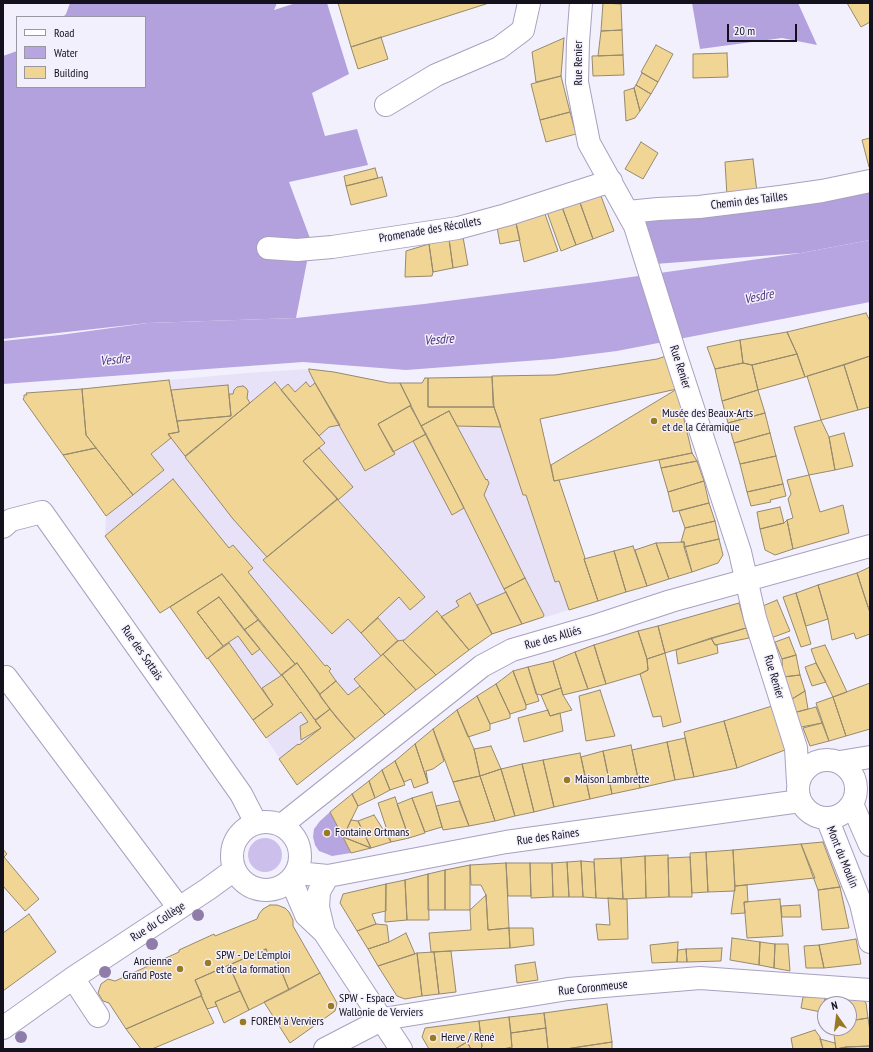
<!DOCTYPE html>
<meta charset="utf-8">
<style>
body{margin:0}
#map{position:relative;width:873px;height:1052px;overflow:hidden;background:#f3f0fd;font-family:"PT Sans Narrow",sans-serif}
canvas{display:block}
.frame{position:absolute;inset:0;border:4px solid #15111c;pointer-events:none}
.legend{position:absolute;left:16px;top:16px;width:130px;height:72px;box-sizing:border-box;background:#f3f0fd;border:1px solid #9a97a3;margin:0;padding:5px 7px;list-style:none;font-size:12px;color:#15111c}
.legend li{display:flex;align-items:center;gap:8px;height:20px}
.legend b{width:20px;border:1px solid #9a97a3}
.north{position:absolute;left:817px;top:996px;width:40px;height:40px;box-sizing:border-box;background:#f3f0fd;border:1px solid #9a97a3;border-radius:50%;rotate:346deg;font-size:11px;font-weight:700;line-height:16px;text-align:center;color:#15111c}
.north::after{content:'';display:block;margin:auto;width:14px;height:18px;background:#9a7923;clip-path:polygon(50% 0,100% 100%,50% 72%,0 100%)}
.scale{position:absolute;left:727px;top:24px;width:70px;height:18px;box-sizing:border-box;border:2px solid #15111c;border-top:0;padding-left:5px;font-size:12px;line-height:14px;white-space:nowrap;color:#15111c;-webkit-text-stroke:3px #f3f0fd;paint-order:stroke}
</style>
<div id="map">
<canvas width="873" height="1052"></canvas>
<div class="frame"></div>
<ul class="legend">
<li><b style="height:5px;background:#fff"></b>Road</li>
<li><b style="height:11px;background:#b7a5e1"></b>Water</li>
<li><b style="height:11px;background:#f0d595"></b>Building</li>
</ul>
<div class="north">N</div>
<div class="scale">20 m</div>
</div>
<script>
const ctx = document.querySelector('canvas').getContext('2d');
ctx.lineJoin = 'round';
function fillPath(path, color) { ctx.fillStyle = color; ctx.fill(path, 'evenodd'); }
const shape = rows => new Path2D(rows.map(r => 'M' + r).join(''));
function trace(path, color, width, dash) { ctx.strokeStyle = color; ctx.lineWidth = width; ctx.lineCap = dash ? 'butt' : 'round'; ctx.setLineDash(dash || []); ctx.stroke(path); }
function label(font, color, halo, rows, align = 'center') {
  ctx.font = font + ' "PT Sans Narrow",sans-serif'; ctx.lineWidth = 3; ctx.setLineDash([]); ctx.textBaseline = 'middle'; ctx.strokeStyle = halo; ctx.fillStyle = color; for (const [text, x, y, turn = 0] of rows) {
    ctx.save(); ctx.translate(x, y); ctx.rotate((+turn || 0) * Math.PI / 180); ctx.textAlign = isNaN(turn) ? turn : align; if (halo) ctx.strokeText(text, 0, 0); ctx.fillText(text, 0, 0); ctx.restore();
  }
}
const built = shape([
 [666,356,677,389,540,419,554,481,559,480,585,558,584,559,598,601,491,634,416,690,297,785,266,738,208,658,207,659,170,607,160,613,105,536,106,516,164,470,151,454,171,438,168,434,179,432,169,380,246,373,309,369,334,372,389,383,422,383,425,378,555,375,657,359]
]);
const green = shape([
 '248 855a17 17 0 1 1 34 0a17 17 0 1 1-34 0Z'
]);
const forest = shape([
 [70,3,277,3,274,10,296,3,327,3,349,74,312,93,325,136,357,129,368,165,289,182,311,241,296,318,148,323,3,339,3,56,17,51,17,87,145,87,145,17,63,17,66,14],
 [692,3,798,3,817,45,782,38,700,49],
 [870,185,870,240,801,253,655,264,645,219]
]);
const water = shape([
 [870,240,870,302,617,351,553,359,406,370,303,362,3,384,3,341,60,335,148,323,296,318,424,304,596,282,801,253],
 [330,812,343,837,351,853,332,856,319,851,315,845,313,837,314,829,320,821]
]);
const building = shape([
 [338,3,489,3,351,47,338,3],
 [603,3,621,4,622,30,601,31,603,3],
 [847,3,870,3,870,22,861,27,847,3],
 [622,30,623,55,598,56,601,31,622,30],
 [381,37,388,59,358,69,351,47,381,37],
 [564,38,561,76,536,82,532,52,564,38],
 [656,45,673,54,658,82,641,72,656,45],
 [727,53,728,77,693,78,693,54,727,53],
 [623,55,624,75,593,76,592,56,623,55],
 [642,73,658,82,651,94,636,85,642,73],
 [561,76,570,112,540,120,531,84,561,76],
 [636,85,651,94,640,111,634,88,636,85],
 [634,88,640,111,635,118,626,121,624,91,634,88],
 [570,112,576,134,546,142,540,120,570,112],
 [870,138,870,167,869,167,862,140,870,138],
 [641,142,658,153,643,179,625,169,641,142],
 [753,159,757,192,727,196,725,162,753,159],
 [375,168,378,178,346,186,344,176,375,168],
 [382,177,387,196,351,205,346,186,382,177],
 [601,196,614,231,593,239,579,200,601,196],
 [579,200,593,239,576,245,562,207,579,200],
 [562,207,576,245,561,251,547,212,562,207],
 [545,214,558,251,524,262,516,223,545,214],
 [516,223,520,240,500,244,497,227,516,223],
 [463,237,468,265,453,268,449,239,463,237],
 [449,239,453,268,433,272,429,244,449,239],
 [429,244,433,272,432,276,405,277,406,251,429,244],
 [866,313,870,321,870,356,805,377,797,354,787,332,866,313],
 [787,332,797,354,752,365,743,363,740,340,787,332],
 [740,340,743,363,715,369,707,347,740,340],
 [797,354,805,377,758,390,752,365,797,354],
 [666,356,677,389,540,419,554,481,559,480,585,558,584,559,598,601,569,610,559,581,555,582,526,495,523,495,493,404,492,376,555,375,657,359,666,356],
 [870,356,870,407,858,410,844,365,870,356],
 [743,363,752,365,758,390,722,401,715,369,743,363],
 [844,365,858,410,821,420,807,376,844,365],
 [309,369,334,372,389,383,400,383,411,405,378,424,395,454,365,471,315,383,309,371,309,369],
 [492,377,494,407,428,407,428,378,492,377],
 [425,378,428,378,428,407,494,407,501,427,457,426,449,411,421,426,400,383,422,383,425,378],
 [169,380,179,432,168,434,171,438,151,454,164,470,133,495,86,435,82,389,169,380],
 [275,382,325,443,303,461,338,499,267,557,233,519,185,457,275,382],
 [306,382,310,387,315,383,340,425,329,427,319,436,281,390,288,384,295,392,306,382],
 [228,385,231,416,177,421,171,390,228,385],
 [243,386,246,388,248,391,247,398,250,403,185,456,168,434,179,432,177,421,231,416,229,394,233,394,234,390,237,387,243,386],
 [82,389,86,435,96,448,63,455,23,399,24,398,24,395,27,395,26,393,82,389],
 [677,389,692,453,554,481,551,465,677,389],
 [758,390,765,413,728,423,722,401,758,390],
 [410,406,426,434,393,452,378,424,410,406],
 [449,411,486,480,487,479,489,483,484,495,525,578,504,589,457,494,421,426,449,411],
 [765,413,770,433,734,443,728,423,765,413],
 [821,420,829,437,835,470,809,475,794,427,821,420],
 [770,433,776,456,740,464,734,443,770,433],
 [844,433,853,466,835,470,829,437,844,433],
 [426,434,464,508,452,515,413,441,426,434],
 [96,448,133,495,106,516,63,455,96,448],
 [319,448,353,487,338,500,303,461,319,448],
 [692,453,697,461,661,468,659,460,692,453],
 [776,456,783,484,747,492,740,464,776,456],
 [697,461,704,481,668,492,661,468,697,461],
 [809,475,820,512,843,505,849,533,793,549,787,520,793,518,788,499,791,494,787,480,809,475],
 [173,479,229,548,233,545,253,568,248,572,325,666,327,665,331,669,329,671,336,681,320,694,297,663,295,664,222,574,160,613,105,536,173,479],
 [704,481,709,503,673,512,668,492,704,481],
 [783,484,786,496,770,500,771,502,751,506,747,492,783,484],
 [337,499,425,597,410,610,399,597,361,633,348,619,332,634,263,560,337,499],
 [709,503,715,521,685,528,679,511,709,503],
 [780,507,784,523,760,529,757,512,780,507],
 [787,520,793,549,775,555,765,550,760,529,784,523,787,520],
 [715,521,719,539,684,547,684,542,681,542,685,528,715,521],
 [719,539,723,555,718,563,692,572,684,547,719,539],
 [684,542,692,572,669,579,656,543,684,542],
 [656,543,669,579,647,586,635,550,656,543],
 [633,546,647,586,626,592,614,551,633,546],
 [614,551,626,592,598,601,584,559,614,551],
 [870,567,870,606,868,607,857,573,870,567],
 [857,573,870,613,870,634,856,639,854,633,832,640,828,619,818,585,857,573],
 [222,574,258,620,244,630,219,597,197,612,223,646,207,659,170,607,222,574],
 [525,578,544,615,543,617,522,624,504,589,525,578],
 [818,585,828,619,806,626,796,593,818,585],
 [506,592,522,624,492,634,477,605,506,592],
 [470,593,492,634,469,650,441,617,459,606,456,601,470,593],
 [796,593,811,644,801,647,783,597,796,593],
 [219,597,260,649,252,655,238,636,223,646,197,612,219,597],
 [777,600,790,631,771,638,758,608,777,600],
 [739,603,746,628,665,653,658,626,739,603],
 [437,611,469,650,436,675,403,641,437,611],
 [378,618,398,641,381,656,361,633,378,618],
 [258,620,295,664,281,675,244,630,258,620],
 [658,626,665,653,647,659,638,631,658,626],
 [746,628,749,638,715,645,711,638,746,628],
 [638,631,647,659,648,670,640,674,606,684,594,645,638,631],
 [789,637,796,655,782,659,775,642,789,637],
 [711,638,715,645,717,645,718,653,678,664,676,650,711,638],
 [404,640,403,641,436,675,416,690,383,654,397,641,404,640],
 [229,643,273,705,253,720,208,658,229,643],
 [594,645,606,684,588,689,575,652,594,645],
 [825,645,847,692,833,697,816,663,811,649,825,645],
 [575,652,588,689,563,695,553,661,575,652],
 [665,653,681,722,663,727,661,716,653,717,640,674,648,670,647,659,665,653],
 [383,654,416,690,385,715,354,679,383,654],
 [796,655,800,675,783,677,782,659,796,655],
 [553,661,561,688,541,695,536,694,528,667,553,661],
 [297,663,330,709,315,720,282,675,297,663],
 [816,663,826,682,812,686,805,667,816,663],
 [528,667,539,701,526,705,513,671,528,667],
 [513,671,526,705,526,709,510,714,496,684,513,671],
 [282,675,321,728,301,740,300,726,308,722,301,712,266,738,253,720,273,705,262,688,282,675],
 [800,675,805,691,792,699,783,677,800,675],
 [336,681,348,695,360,686,385,715,355,739,336,717,320,696,320,694,336,681],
 [870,683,870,729,846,736,833,697,870,683],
 [496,684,510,714,510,718,490,724,477,696,496,684],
 [561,688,563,695,572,710,550,716,541,695,561,688],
 [600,690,615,736,586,741,579,696,600,690],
 [805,691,808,709,793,713,792,699,805,691],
 [477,696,490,724,490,730,468,737,457,710,477,696],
 [833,697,846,736,829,741,816,703,833,697],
 [772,706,785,750,737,768,724,721,772,706],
 [816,707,822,723,796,728,793,713,816,707],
 [330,709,355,739,297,785,279,759,298,744,299,745,321,728,315,721,330,709],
 [457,710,474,749,480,776,453,782,433,729,457,710],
 [548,710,550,716,560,713,563,731,524,742,518,718,548,710],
 [724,721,737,768,694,777,684,732,724,721],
 [822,723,829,741,810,746,803,728,822,723],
 [433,729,444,761,433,769,426,771,428,783,415,744,433,729],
 [685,738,694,777,675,780,667,742,685,738],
 [667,742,675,780,640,788,632,750,667,742],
 [415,744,428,783,414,788,411,779,404,782,395,761,415,744],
 [631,745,640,788,612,794,603,751,631,745],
 [491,746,501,769,480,776,474,749,491,746],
 [603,751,612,794,590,799,581,757,603,751],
 [580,753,590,799,554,807,543,760,580,753],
 [543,760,554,807,534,812,522,764,543,760],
 [395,761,405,785,390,790,382,770,395,761],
 [522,764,534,812,515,816,501,769,522,764],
 [501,769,515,816,495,821,480,776,501,769],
 [382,770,390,790,375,798,369,781,382,770],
 [480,776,495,821,469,826,453,782,480,776],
 [369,781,375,798,358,806,352,794,369,781],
 [432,792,442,827,425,832,412,798,432,792],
 [352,794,358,806,343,837,330,812,352,794],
 [395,797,409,838,391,842,378,803,395,797],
 [412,798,425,833,409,838,397,804,412,798],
 [459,801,469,826,443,830,436,806,459,801],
 [374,815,391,842,371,848,358,821,374,815],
 [351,820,358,821,371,848,343,837,351,820],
 [343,837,371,848,351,853,343,837],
 [823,842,840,887,818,890,801,844,823,842],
 [801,844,815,878,735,886,733,850,801,844],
 [3,849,7,854,4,857,39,899,25,911,3,886,3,849],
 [733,850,735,891,708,892,706,852,733,850],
 [706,852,708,892,692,893,690,853,706,852],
 [668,855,669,897,646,898,645,856,668,855],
 [645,856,646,898,623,899,621,858,645,856],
 [690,857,692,897,669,897,668,858,690,857],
 [621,858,623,899,596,898,594,859,621,858],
 [581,861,583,897,569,897,567,862,581,861],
 [581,861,594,862,596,898,583,897,581,861],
 [567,862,569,897,553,897,552,863,567,862],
 [506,863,530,863,531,896,508,896,506,863],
 [506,863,509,928,488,930,486,895,481,885,471,885,470,865,506,863],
 [530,863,552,863,553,897,531,898,530,863],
 [470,865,470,910,445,910,445,870,470,865],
 [445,870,445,910,428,910,428,874,445,870],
 [428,874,429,920,407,920,405,880,428,874],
 [405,880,407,920,385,922,386,884,405,880],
 [386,884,386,911,372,914,376,924,357,931,340,903,343,894,386,884],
 [747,885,748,902,744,902,745,913,731,914,735,886,747,885],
 [840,887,849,928,822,930,818,890,840,887],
 [486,895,488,930,509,928,510,948,431,952,429,933,471,930,470,910,486,895],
 [608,898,627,899,628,939,598,940,596,924,610,925,608,898],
 [780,899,783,936,747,938,744,902,780,899],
 [270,905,277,905,285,908,289,912,293,920,293,926,320,973,289,990,274,953,269,956,266,949,195,980,202,995,201,996,126,1029,109,1003,103,1001,98,993,101,984,108,979,115,981,179,952,179,950,214,934,215,936,257,919,259,914,263,909,270,905],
 [800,905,801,917,782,917,781,906,800,905],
 [29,914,56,952,3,991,3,933,29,914],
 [376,924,387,925,389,942,368,949,357,931,376,924],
 [509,928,533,928,534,945,510,948,509,928],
 [406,933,415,954,378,966,368,949,389,942,406,933],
 [732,938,760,942,759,965,730,960,732,938],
 [856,939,861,964,824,968,819,945,856,939],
 [678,942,677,962,652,963,650,945,678,942],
 [760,942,775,944,774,968,759,965,760,942],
 [775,944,788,944,790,971,774,968,775,944],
 [819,945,824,968,806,968,804,946,819,945],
 [722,948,721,961,687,962,686,949,722,948],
 [266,949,269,956,274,953,289,990,249,1010,229,965,266,949],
 [686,949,687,962,677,962,678,950,686,949],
 [451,951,456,992,439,994,434,952,451,951],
 [434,952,439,994,422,996,417,953,434,952],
 [417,953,422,996,405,999,397,996,378,966,417,953],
 [535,962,538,980,517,983,515,965,535,962],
 [229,965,240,991,215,1002,217,1006,207,1009,195,980,229,965],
 [320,973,337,1003,335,1011,290,1043,264,1002,320,973],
 [240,991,249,1010,224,1023,215,1002,240,991],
 [201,996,214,1023,152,1049,141,1049,126,1029,201,996],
 [826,996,845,996,845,1004,825,1004,825,1013,821,1012,826,996],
 [826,996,821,1012,801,1008,803,997,826,996],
 [845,996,858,996,866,1003,868,1018,849,1021,849,1004,845,1004,845,996],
 [607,1004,612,1042,566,1049,548,1049,544,1013,607,1004],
 [821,1012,825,1013,825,1024,819,1024,821,1012],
 [544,1013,546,1028,511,1033,509,1017,544,1013],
 [509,1017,512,1047,503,1049,480,1049,482,1047,479,1021,509,1017],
 [868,1018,870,1031,870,1046,846,1047,836,1049,833,1028,849,1028,849,1021,868,1018],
 [479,1021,482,1047,480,1049,471,1049,467,1042,455,1049,429,1049,422,1037,425,1028,479,1021],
 [546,1028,548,1049,512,1049,511,1033,546,1028],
 [815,1030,820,1037,823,1049,793,1049,791,1038,815,1030],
 [820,1039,835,1043,836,1049,846,1047,846,1049,823,1049,820,1039],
 [467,1042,471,1049,455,1049,467,1042],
 [612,1042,612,1049,566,1049,585,1046,612,1042],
 [870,1046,870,1049,846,1049,846,1047,870,1046]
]);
const minor = shape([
 [581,3,578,42,577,82,589,143,635,226,675,353,740,552,755,618,796,748,798,782],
 [386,105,436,75,499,48,523,30,529,3],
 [628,212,658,209,699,207,780,197,822,191,870,181],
 [268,248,297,250,332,247,458,228,506,215,611,181],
 [3,527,11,520,42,512,241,794,256,823],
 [6,677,179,908],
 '798 789a29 29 0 1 1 58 0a29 29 0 1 1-58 0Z',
 [840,762,870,757],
 [852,804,870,845],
 [827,818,861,904,870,942],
 '232 856a34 34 0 1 1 68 0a34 34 0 1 1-68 0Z',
 [283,824,482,666,512,650,598,625,671,601,870,546],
 [297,873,328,876,506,842,800,801],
 [291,880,306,915,324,932,401,1049],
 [324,932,318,907,319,892,322,886,328,876],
 [73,978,98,1016],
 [3,1028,73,978,208,889,234,870],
 [325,1049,383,1019,568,989,700,978,870,990]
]);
const trees = [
 [198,915],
 [152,944],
 [105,972],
 [21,1037]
];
const markers = [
 [654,421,4,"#9a7923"],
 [567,780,4,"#9a7923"],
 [327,833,4,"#9a7923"],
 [208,963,4,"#9a7923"],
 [180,969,4,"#9a7923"],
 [331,1006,4,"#9a7923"],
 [243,1022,4,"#9a7923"],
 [433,1038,4,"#9a7923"]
];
const streetNames = [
 ["Rue Renier",579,63,-90],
 ["Chemin des Tailles",749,201,-7],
 ["Promenade des Récollets",430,230,-10],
 ["Rue Renier",680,367,72],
 ["Rue des Alliés",553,638,-16],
 ["Rue des Sottais",142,653,55],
 ["Rue Renier",774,677,73],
 ["Rue des Raines",548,837,-8],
 ["Mont du Moulin",842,857,68],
 ["Rue du Collège",158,922,-33],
 ["Rue Coronmeuse",593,988,-6]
];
const poiNames = [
 ["Musée des Beaux-Arts",662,414],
 ["et de la Céramique",662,428],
 ["Maison Lambrette",575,780],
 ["Fontaine Ortmans",335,833],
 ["SPW - De L'emploi",216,956],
 ["et de la formation",216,970],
 ["Ancienne",172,962,"right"],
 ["Grand Poste",172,976,"right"],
 ["SPW - Espace",339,999],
 ["Wallonie de Verviers",339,1013],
 ["FOREM à Verviers",251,1022],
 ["Herve / René",441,1038]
];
const waterNames = [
 ["Vesdre",759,297,-12],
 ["Vesdre",439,340,-4],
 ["Vesdre",115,360,-6]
];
fillPath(built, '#e8e2f9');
fillPath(green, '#ccbfec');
fillPath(forest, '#b3a1dd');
fillPath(water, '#b7a5e1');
fillPath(building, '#f0d595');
trace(building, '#96896c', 1);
trace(minor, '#a9a0bf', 24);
trace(minor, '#fff', 22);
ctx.fillStyle = '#8e7da9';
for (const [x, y] of trees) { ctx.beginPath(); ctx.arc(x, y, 6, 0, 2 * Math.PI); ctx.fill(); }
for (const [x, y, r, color] of markers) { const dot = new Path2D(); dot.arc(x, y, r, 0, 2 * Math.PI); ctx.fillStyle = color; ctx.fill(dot); trace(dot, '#f3f0fd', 1.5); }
label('12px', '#15111c', '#f3f0fd', streetNames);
label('12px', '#15111c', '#f3f0fd', poiNames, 'left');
label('italic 13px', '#4f347b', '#f3f0fd', waterNames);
</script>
